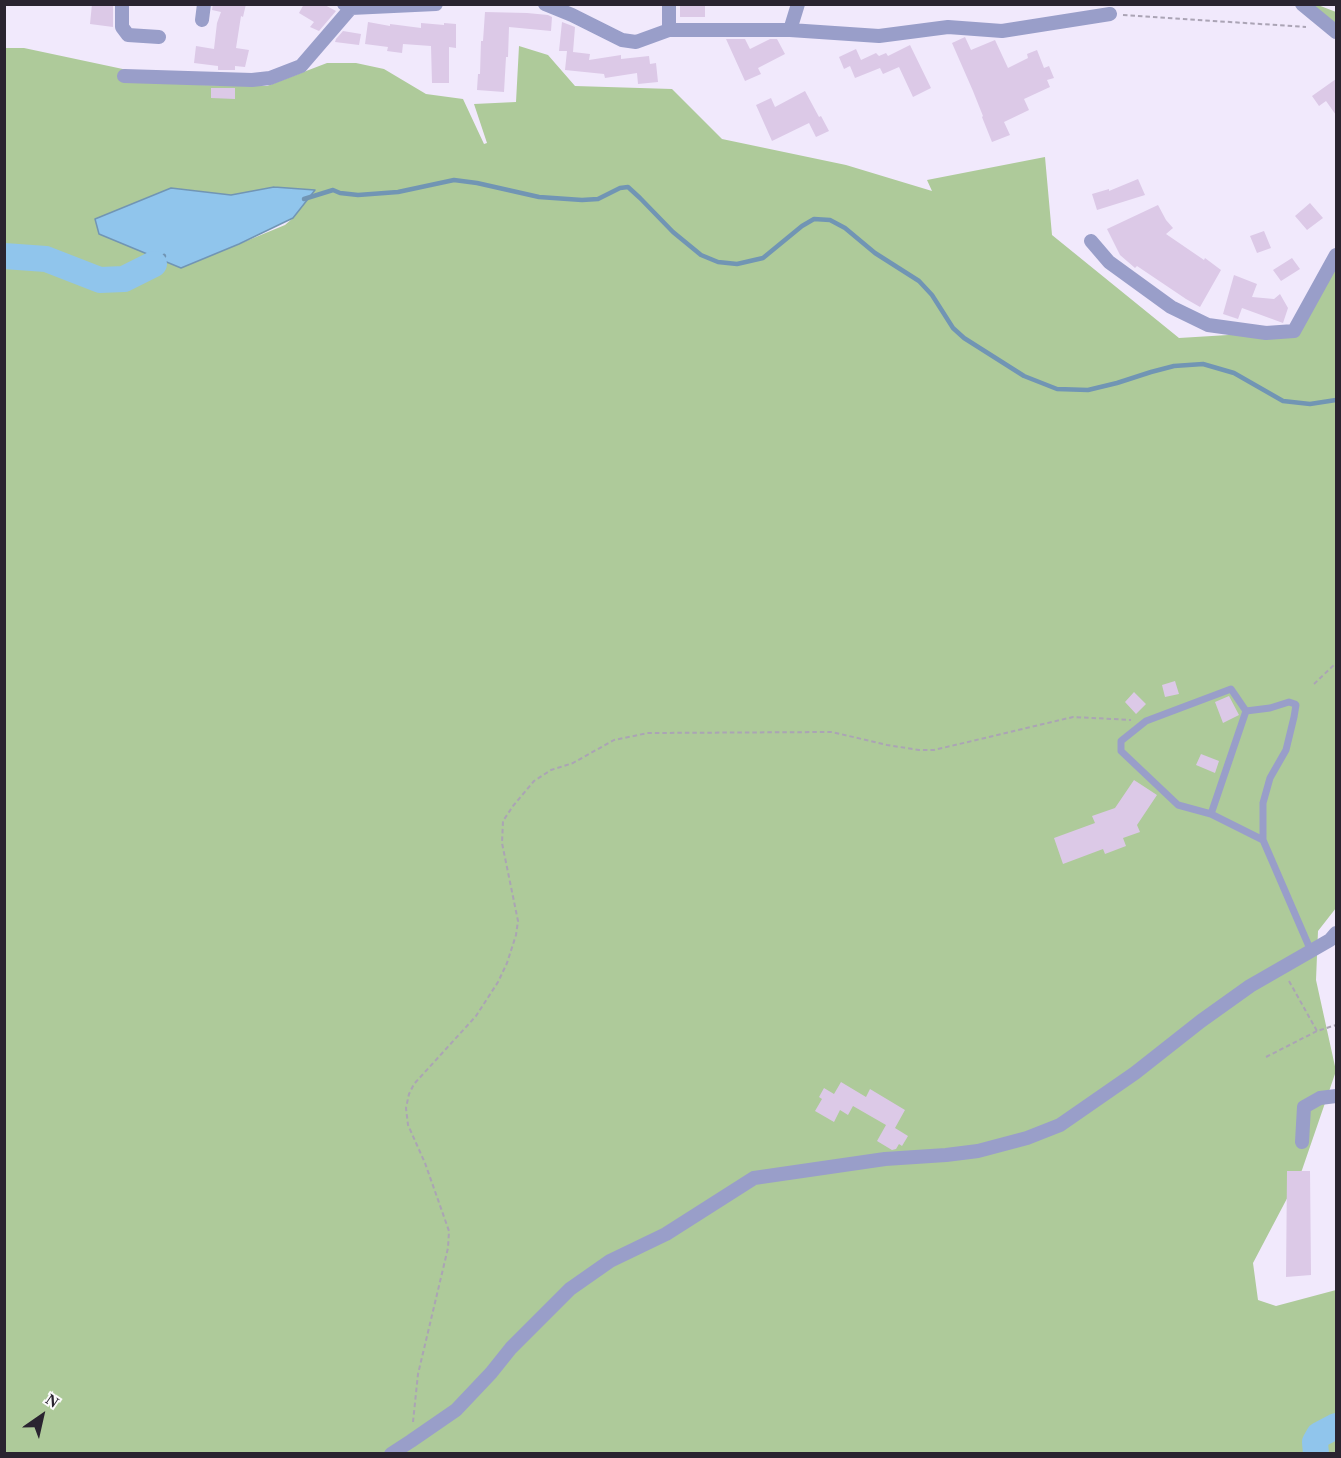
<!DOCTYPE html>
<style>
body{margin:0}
#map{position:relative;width:1341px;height:1458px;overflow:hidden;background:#f1e9fc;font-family:Georgia,serif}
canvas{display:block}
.frame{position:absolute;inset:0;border:6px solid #2a2430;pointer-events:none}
.north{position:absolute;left:12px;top:1386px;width:60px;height:60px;-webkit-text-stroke:4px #fafafa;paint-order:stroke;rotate:34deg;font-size:16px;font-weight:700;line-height:24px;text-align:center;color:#2a2430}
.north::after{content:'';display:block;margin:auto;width:21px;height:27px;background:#2a2430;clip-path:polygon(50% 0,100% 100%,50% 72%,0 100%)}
</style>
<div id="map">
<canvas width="1341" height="1458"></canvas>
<div class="frame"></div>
<div class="north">N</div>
</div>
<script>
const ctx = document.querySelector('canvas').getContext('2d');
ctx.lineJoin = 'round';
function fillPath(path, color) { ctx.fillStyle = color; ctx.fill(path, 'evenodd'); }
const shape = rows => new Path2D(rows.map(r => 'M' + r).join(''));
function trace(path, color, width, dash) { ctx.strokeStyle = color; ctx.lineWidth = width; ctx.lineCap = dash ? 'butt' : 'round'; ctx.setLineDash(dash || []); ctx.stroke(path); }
const green = shape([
 [1313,5,1318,5,1336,12,1336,33],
 [519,46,548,55,575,86,672,89,722,139,846,165,932,191,927,180,1045,157,1052,235,1179,338,1294,331,1336,259,1336,908,1318,931,1316,980,1336,1071,1302,1170,1253,1263,1258,1300,1276,1306,1336,1290,1336,1453,5,1453,4,48,24,48,198,85,267,86,327,63,356,63,384,69,426,94,463,99,484,144,487,143,474,104,516,102],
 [274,187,315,190,293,218,285,225,181,268,171,188,231,195]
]);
const water = shape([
 [274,187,315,190,293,218,239,244,181,268,99,234,95,219,171,188,231,195,274,187]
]);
const stream = shape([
 [304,199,333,190,340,193,358,195,398,192,454,180,477,183,539,197,582,200,598,199,620,188,628,187,640,198,673,232,701,255,718,262,737,264,763,258,802,226,814,219,830,220,845,228,875,253,919,281,932,295,953,328,964,338,1024,376,1057,389,1088,390,1117,383,1151,372,1174,366,1203,364,1234,373,1283,401,1310,404,1336,400],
 [154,264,164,256]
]);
const river = shape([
 [4,256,46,259,100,280,124,279,154,264],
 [1316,1454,1315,1442,1319,1435,1336,1426]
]);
const building = shape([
 [92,4,113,4,113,27,90,24],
 [213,4,246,4,243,17,241,16,236,48,249,50,245,67,235,66,235,70,218,70,218,66,194,63,196,46,214,49,217,23,221,12,212,10],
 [304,4,323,4,336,11,319,31,310,27,314,22,299,13],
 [680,4,705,4,705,17,680,17],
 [485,12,527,13,548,15,552,17,551,31,509,27,508,57,506,57,504,92,477,90,478,74,480,74,481,41,483,41],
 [368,22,390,26,390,24,421,28,421,23,444,25,444,23,456,24,456,48,449,47,449,83,432,83,431,46,403,44,402,53,387,51,388,47,365,44],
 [562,22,575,27,573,52,590,54,589,60,621,55,621,59,649,56,650,64,656,63,658,82,638,84,637,73,605,78,604,74,565,70,567,51,559,51],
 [343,31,361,34,359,45,335,42,336,39],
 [965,37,971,50,995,40,1008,68,1028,58,1027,54,1037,50,1044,68,1049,66,1054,78,1047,80,1050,87,1024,99,1029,110,1004,122,1010,135,992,142,982,117,983,116,973,91,952,43],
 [726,39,745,39,750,49,770,39,777,39,785,54,758,68,761,74,745,81],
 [910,45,931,88,913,97,899,67,883,74,880,68,855,78,850,66,844,69,839,57,856,49,861,60,876,53,879,56,886,53,888,56],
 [1336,79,1336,115,1326,101,1319,106,1312,96],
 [211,88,235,88,235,99,211,98],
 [805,91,819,117,821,116,829,131,816,137,809,123,772,141,756,105,771,98,775,107],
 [1138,179,1145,195,1097,210,1092,194,1109,189,1109,191],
 [1310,203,1323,218,1307,230,1295,216],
 [1158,205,1166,220,1173,228,1166,234,1204,260,1205,258,1221,270,1200,307,1186,299,1137,266,1135,268,1120,255,1107,229],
 [1264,231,1271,248,1257,253,1250,236],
 [1292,258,1300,269,1281,281,1273,270],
 [1234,275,1257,284,1252,297,1274,299,1280,294,1288,308,1283,323,1242,308,1238,319,1223,314],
 [1175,681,1179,694,1165,697,1162,685],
 [1134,692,1146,704,1136,714,1125,702],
 [1229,696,1239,715,1223,723,1215,702],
 [1201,754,1219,761,1215,773,1196,765],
 [1134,780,1157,795,1137,825,1140,832,1123,838,1126,846,1105,854,1103,849,1063,864,1054,838,1095,823,1092,816,1115,808],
 [841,1082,866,1097,870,1089,905,1110,895,1128,908,1136,902,1146,899,1144,896,1149,892,1150,877,1141,886,1125,853,1106,848,1115,840,1110,834,1122,815,1111,822,1099,819,1097,824,1088,834,1094],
 [1287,1171,1310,1171,1311,1275,1286,1277]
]);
const path = shape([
 [1123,15,1306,27],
 [1314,684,1336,663],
 [1289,981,1317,1031,1336,1025],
 [1266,1057,1317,1031],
 [413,1422,418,1374,448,1248,449,1231,425,1163,408,1125,406,1108,409,1094,414,1084,476,1016,498,982,507,963,516,935,518,921,502,843,503,821,513,806,534,781,551,770,573,763,614,740,648,733,832,732,887,745,919,750,934,750,1073,717,1131,720]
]);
const lane = shape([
 [1246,711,1270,708,1289,702,1295,704,1296,705,1294,717,1286,750,1270,778,1263,803,1263,840],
 [1211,814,1246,711,1231,689,1146,721,1121,741,1121,751,1178,805,1211,814,1263,840,1311,951]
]);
const street = shape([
 [122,4,122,27,128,35,159,37],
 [344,4,351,8,436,4],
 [545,4,572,15,622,40,636,42,669,30,790,30,879,36,948,27,1002,31,1110,14],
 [1302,4,1336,32],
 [202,20,204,4],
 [669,30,669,4],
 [790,30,798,4],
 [124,76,252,80,270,78,301,66,351,8],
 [1091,241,1109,262,1171,307,1208,325,1266,333,1294,331,1336,255],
 [1302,1142,1304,1107,1320,1098,1336,1096],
 [391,1454,411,1441,456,1410,491,1373,511,1348,570,1289,610,1261,666,1234,754,1178,885,1159,946,1155,978,1151,1027,1138,1060,1125,1135,1073,1201,1021,1250,986,1330,940,1336,933]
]);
fillPath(green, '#aeca9a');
fillPath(water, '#90c5ec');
trace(water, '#7195b4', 1.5);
trace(stream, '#7195b4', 4.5);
trace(river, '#90c5ec', 26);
fillPath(building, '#dcc9e7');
trace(path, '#aba4b5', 2, [4.5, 3]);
trace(lane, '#999ec9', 7);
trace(street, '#999ec9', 14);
</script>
